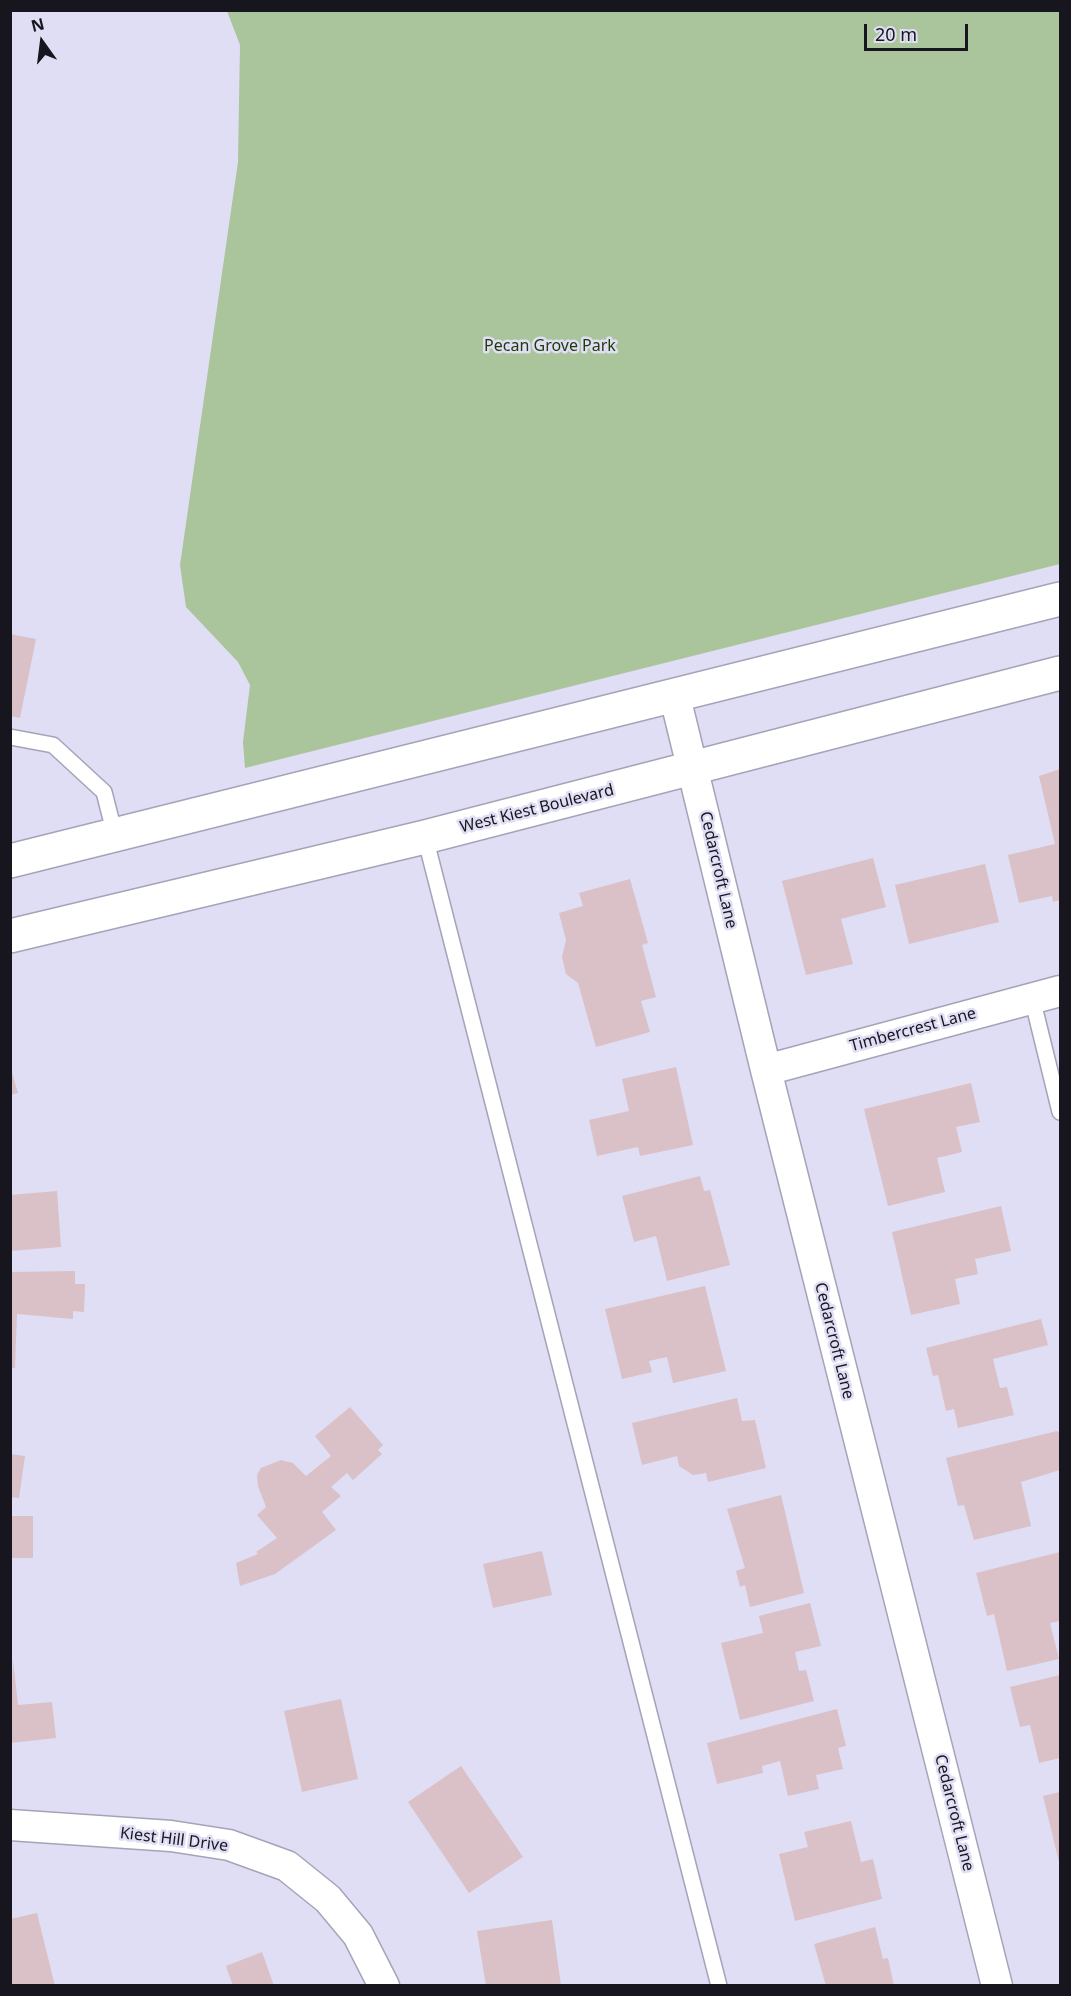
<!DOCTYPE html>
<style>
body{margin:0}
#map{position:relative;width:1071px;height:1996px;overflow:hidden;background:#e0def4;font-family:"Noto Sans",sans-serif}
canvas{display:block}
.frame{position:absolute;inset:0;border:12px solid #17161e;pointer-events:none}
.north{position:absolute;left:12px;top:12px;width:60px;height:60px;-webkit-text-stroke:4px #e0def4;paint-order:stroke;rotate:346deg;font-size:16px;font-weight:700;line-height:24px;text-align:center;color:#17161e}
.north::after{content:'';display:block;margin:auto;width:21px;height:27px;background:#17161e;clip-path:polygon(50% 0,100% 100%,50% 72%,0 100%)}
.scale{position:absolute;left:864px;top:24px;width:104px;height:27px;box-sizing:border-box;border:3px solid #17161e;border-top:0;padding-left:8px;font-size:18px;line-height:21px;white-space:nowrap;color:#17161e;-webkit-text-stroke:4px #e0def4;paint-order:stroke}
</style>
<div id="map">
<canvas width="1071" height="1996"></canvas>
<div class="frame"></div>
<div class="north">N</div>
<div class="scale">20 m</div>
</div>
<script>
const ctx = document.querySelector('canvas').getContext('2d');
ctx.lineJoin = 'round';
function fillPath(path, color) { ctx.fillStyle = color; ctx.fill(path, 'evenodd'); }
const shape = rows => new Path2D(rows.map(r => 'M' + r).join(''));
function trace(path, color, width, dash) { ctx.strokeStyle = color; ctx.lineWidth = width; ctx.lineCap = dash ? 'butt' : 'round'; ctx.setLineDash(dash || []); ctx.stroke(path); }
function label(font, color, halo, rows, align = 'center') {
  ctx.font = font + ' "Noto Sans",sans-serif'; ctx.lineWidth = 5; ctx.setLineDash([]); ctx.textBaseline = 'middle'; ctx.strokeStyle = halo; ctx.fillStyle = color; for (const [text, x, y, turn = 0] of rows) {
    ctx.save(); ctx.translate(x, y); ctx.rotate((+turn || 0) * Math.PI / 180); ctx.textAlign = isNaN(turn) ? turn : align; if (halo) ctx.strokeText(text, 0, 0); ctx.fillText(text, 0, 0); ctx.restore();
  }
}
const green = shape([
 [418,11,1060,11,1060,564,245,768,243,742,250,685,238,662,186,607,180,565,238,162,240,45,227,11]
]);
const building = shape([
 [10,634,36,639,20,718,10,716],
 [1060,769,1060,900,1053,902,1052,896,1019,903,1008,855,1055,844,1039,776],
 [873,858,886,907,841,919,853,964,806,975,782,881],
 [985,864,999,922,909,944,895,885],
 [630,879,648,943,642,945,656,997,641,1001,650,1032,596,1047,578,983,566,974,562,957,566,940,559,913,583,906,579,893],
 [10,1066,18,1093,10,1095],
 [676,1067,693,1145,640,1156,638,1147,597,1156,589,1120,629,1111,622,1079],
 [971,1083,980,1122,956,1127,962,1152,937,1158,945,1192,888,1206,864,1109],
 [700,1176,704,1191,710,1190,730,1265,667,1281,656,1236,634,1242,622,1196],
 [57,1191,61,1247,10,1251,10,1195],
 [1001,1206,1011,1251,975,1259,978,1274,955,1279,960,1304,911,1315,892,1232],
 [75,1271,75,1284,85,1284,84,1312,73,1311,73,1319,17,1314,15,1368,10,1368,10,1272],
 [705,1286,726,1371,673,1383,667,1357,649,1361,652,1372,622,1379,605,1309],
 [1041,1319,1048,1345,993,1359,1000,1388,1007,1387,1014,1415,958,1428,954,1409,946,1411,938,1375,933,1376,926,1348],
 [737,1398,742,1421,755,1420,766,1468,708,1482,706,1473,693,1475,679,1466,677,1456,642,1465,632,1423],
 [350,1407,383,1445,378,1450,382,1454,353,1480,347,1473,331,1487,341,1496,322,1512,336,1530,275,1574,240,1586,236,1563,258,1554,256,1552,277,1538,257,1515,266,1507,258,1486,257,1475,261,1468,281,1460,293,1463,306,1476,331,1456,315,1436],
 [1057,1431,1060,1433,1060,1470,1021,1482,1031,1526,974,1540,964,1505,958,1506,946,1458],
 [10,1454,25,1456,19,1498,10,1497],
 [781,1495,804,1593,750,1607,745,1585,740,1587,736,1571,745,1568,727,1509],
 [10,1516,33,1516,33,1558,10,1558],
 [542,1551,552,1595,493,1608,483,1564],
 [1060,1552,1060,1621,1050,1623,1059,1659,1007,1671,994,1614,987,1616,976,1573],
 [810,1603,821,1646,795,1652,799,1671,806,1670,814,1701,740,1720,721,1643,763,1633,759,1616],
 [13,1660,18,1705,52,1702,56,1738,10,1743],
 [1060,1675,1060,1758,1039,1763,1030,1725,1020,1727,1010,1687],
 [341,1699,358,1779,302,1792,284,1711],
 [837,1709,846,1746,838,1748,843,1769,816,1775,819,1789,788,1796,780,1761,762,1766,763,1773,717,1784,707,1743],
 [461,1766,523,1857,469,1893,408,1802],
 [1060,1792,1060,1866,1043,1796],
 [851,1821,861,1862,873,1859,882,1899,795,1921,779,1854,808,1847,804,1832],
 [37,1913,55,1986,10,1986,10,1919],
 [552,1920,561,1986,486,1986,477,1931],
 [875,1927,883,1959,888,1958,894,1986,826,1986,814,1944],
 [262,1952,274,1986,233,1986,226,1966]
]);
const service = shape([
 [10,737,53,745,104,792,115,835],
 [425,837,719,1986],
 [1032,998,1060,1112]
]);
const minor = shape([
 [675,697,766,1070,997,1986],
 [766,1070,1060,991],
 [10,1825,171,1836,229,1845,287,1866,328,1899,358,1935,384,1986]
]);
const secondary = shape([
 [10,861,1060,599],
 [10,936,425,837,1060,673]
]);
const parkNames = [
 ["Pecan Grove Park",550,346]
];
const streetNames = [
 ["West Kiest Boulevard",537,809,-14],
 ["Cedarcroft Lane",718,870,77],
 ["Timbercrest Lane",913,1030,-15],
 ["Cedarcroft Lane",834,1341,76],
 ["Cedarcroft Lane",954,1813,76],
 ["Kiest Hill Drive",174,1840,7]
];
fillPath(green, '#aac49b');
fillPath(building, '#dac0c7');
trace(service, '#a5a3b8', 18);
trace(minor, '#a5a3b8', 33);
trace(secondary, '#a5a3b8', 36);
trace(service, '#fff', 15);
trace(minor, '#fff', 30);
trace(secondary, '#fff', 33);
label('16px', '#1d3906', '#e0def4', parkNames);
label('16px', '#17161e', '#e0def4', streetNames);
</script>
